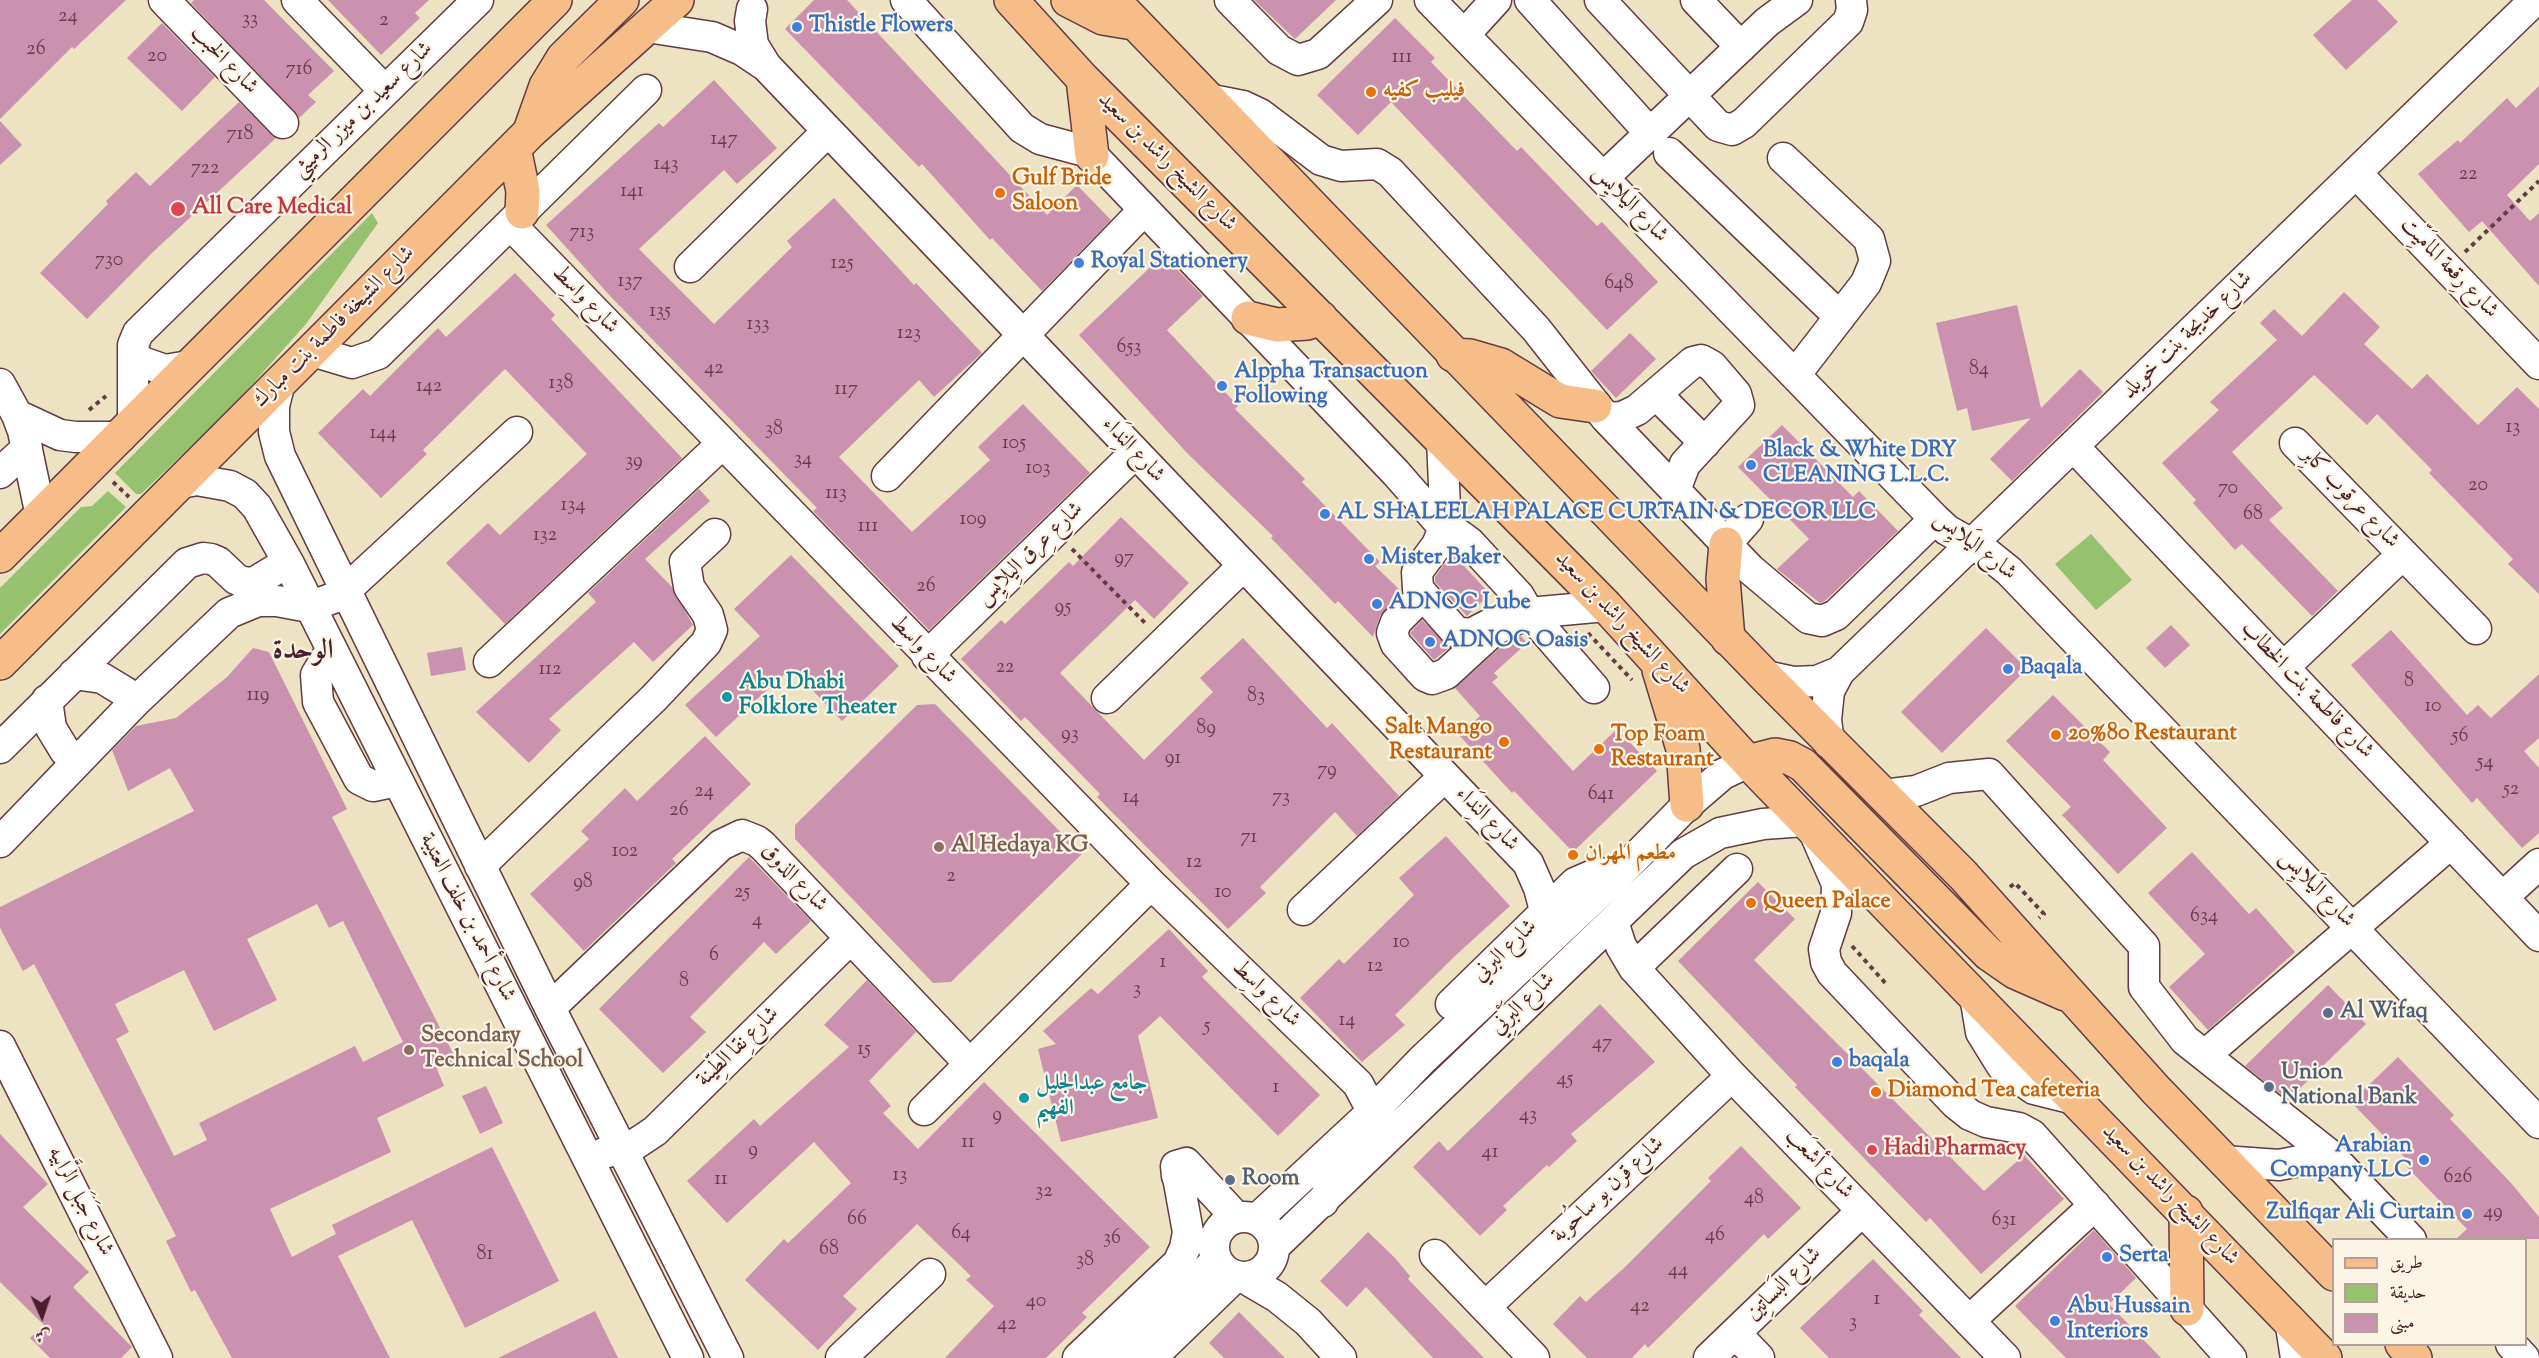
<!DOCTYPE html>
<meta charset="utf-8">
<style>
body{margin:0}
#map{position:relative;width:2539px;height:1358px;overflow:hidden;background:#ede2c1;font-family:"Sorts Mill Goudy",Amiri,serif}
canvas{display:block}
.legend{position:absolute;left:2332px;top:1238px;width:195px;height:108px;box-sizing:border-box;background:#fcf5e5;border:2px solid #b59f9b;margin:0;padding:8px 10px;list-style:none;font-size:18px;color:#4a1f2b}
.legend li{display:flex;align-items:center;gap:12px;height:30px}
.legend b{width:30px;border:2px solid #b59f9b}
.north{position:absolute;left:12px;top:1286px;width:60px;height:60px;-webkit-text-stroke:4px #fcf5e5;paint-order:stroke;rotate:177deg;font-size:16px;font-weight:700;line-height:24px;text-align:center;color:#4a1f2b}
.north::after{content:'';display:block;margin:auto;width:21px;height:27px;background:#4a1f2b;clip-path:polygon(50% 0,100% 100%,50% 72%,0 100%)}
</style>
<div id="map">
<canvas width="2539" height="1358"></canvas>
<ul class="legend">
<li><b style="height:8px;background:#f7bd88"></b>طريق</li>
<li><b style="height:16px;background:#96c270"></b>حديقة</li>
<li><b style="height:16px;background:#cb92b0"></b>مبنى</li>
</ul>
<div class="north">ش</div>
</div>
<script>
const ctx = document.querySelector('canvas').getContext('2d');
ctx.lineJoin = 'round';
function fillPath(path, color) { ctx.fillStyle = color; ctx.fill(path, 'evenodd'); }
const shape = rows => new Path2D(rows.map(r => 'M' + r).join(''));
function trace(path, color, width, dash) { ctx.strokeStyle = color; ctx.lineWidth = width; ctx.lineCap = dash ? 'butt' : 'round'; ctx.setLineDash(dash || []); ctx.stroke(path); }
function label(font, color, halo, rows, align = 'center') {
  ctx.font = font + ' "Sorts Mill Goudy",Amiri,serif'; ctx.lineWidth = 4.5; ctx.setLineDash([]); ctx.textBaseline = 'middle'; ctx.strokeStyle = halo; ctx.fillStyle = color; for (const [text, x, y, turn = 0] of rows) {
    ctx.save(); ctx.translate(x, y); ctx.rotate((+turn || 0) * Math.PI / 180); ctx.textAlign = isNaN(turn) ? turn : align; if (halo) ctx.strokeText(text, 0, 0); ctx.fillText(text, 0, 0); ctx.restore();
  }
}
const green = shape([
 [372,213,378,223,306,324,232,407,141,494,136,494,115,473],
 [108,491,126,507,0,634,0,588,81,507,92,506],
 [2091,534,2132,580,2096,610,2055,564]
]);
const building = shape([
 [0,0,126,0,74,49,72,47,0,119],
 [194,0,264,0,334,71,308,95,316,102,299,118,191,3],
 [328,0,429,0,415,13,420,18,381,55],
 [814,0,847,0,1047,215,1077,185,1111,220,1042,291,992,238,990,240,922,164,919,167,785,29],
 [1254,0,1336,0,1295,39],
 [2352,0,2377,0,2398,22,2346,70,2313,35],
 [1395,18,1435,58,1431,62,1517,151,1521,147,1597,226,1602,222,1658,282,1607,330,1391,102,1358,135,1317,95],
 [162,23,215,77,182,111,127,58],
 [714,80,777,148,737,184,724,170,639,249,714,324,792,247,787,241,834,198,914,285,916,283,982,353,934,397,919,380,839,457,912,532,990,460,978,447,1023,404,1090,473,929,630,813,511,817,508,611,297,546,225,659,123,663,127],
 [2539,86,2539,164,2507,195,2530,221,2539,213,2539,286,2482,221,2469,232,2418,174,2458,140,2460,143,2507,98,2516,108],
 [239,102,276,138,154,251,87,319,40,273,108,204,106,201,136,172,150,186],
 [0,121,22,145,0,165],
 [1163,255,1203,296,1167,330,1238,406,1235,409,1305,479,1302,482,1380,562,1375,566,1401,591,1380,616,1373,637,1338,601,1335,604,1271,538,1273,536,1187,453,1079,335],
 [515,273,555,315,551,319,682,458,505,624,446,563,488,523,500,535,587,454,505,369,423,450,427,454,381,498,318,433,363,389,370,396,438,328,446,337],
 [2344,292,2380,327,2364,344,2412,389,2427,374,2478,425,2517,387,2539,409,2539,594,2508,564,2513,559,2429,473,2432,470,2377,414,2367,425,2314,375,2232,452,2283,508,2269,520,2338,591,2312,616,2242,544,2235,550,2193,503,2196,500,2162,463,2219,410,2210,402,2277,340,2260,323,2274,309,2302,336],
 [2017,305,2041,408,2080,369,2103,392,2012,481,1990,459,2031,418,1972,431,1967,408,1957,411,1936,323],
 [1630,333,1656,359,1616,398,1591,371],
 [1782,425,1853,497,1859,491,1898,531,1826,600,1820,603,1777,569,1809,539,1738,467],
 [699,489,710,501,645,559,672,587,693,625,653,662,634,642,549,719,561,730,529,763,476,712,596,602,588,593],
 [1121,517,1189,583,1154,619,1135,600,1060,673,1144,760,1213,692,1200,678,1243,638,1327,728,1332,723,1399,796,1357,836,1335,812,1260,887,1266,893,1228,929,1097,797,1100,794,1025,717,1021,721,961,659,1001,620,1005,624,1069,562,1073,566],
 [1452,553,1490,594,1467,616,1435,582,1435,577],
 [791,555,899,666,842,721,791,668,716,737,685,705,760,636,734,609],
 [1422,620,1450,647,1434,660,1410,633],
 [2171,625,2190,645,2165,668,2146,648],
 [1986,628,2027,669,1942,753,1901,712],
 [2391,630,2467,715,2478,705,2491,718,2539,674,2539,738,2524,751,2539,768,2539,833,2522,848,2477,798,2472,803,2351,665],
 [1521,636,1527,643,1494,673,1498,677,1492,682,1573,771,1617,729,1657,771,1573,852,1514,791,1512,793,1459,735,1480,716,1455,688,1504,644],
 [462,647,466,670,431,676,427,653],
 [253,648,269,652,347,809,332,817,457,1061,437,1069,444,1086,377,1118,391,1152,270,1209,292,1257,336,1234,332,1225,492,1147,559,1281,465,1328,412,1220,338,1256,390,1358,232,1358,195,1290,191,1292,166,1241,176,1236,34,964,23,971,0,928,0,907,194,811,170,768,128,791,112,750,136,726,176,718,227,677],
 [317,904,329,928,343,921,403,1042,363,1062,355,1046,199,1123,207,1140,174,1156,116,1039,129,1032,115,1004,184,970,214,1031,277,1000,247,939],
 [2053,695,2110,752,2103,760,2167,828,2118,874,2062,815,2071,807,2006,741],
 [935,704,1082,854,951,982,933,983,795,839,795,825,917,705],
 [705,736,751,784,672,859,676,863,584,951,530,894,589,839,581,831,625,788,637,801],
 [1446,836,1510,906,1456,955,1395,1015,1405,1025,1362,1062,1300,998,1339,959,1344,964,1414,895,1399,878],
 [2192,852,2249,914,2256,908,2295,952,2208,1030,2169,987,2205,954,2148,893],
 [749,857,811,921,776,954,764,942,690,1017,706,1032,663,1073,599,1009],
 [1758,882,1795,919,1754,960,1984,1191,2024,1155,2064,1199,1981,1274,1930,1218,1926,1222,1795,1087,1797,1085,1678,961],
 [1169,929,1208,971,1202,977,1320,1095,1278,1136,1160,1016,1138,1036,1158,1118,1061,1142,1038,1049,1056,1044,1043,1031,1091,988,1098,994],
 [867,980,916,1032,869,1081,891,1106,883,1113,918,1149,984,1082,1150,1247,1082,1313,1087,1317,1046,1358,945,1358,994,1306,966,1280,971,1276,917,1224,843,1296,857,1309,818,1350,745,1280,784,1239,788,1243,851,1183,814,1142,727,1223,687,1181,754,1119,760,1126,849,1047,824,1025],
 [2328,985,2366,1024,2288,1100,2245,1066],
 [1600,1004,1655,1062,1571,1134,1577,1141,1549,1167,1547,1165,1503,1206,1507,1210,1480,1236,1413,1167,1439,1141,1448,1151],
 [2398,1057,2454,1115,2450,1119,2512,1184,2539,1217,2539,1239,2456,1239,2467,1229,2407,1167,2410,1163,2351,1102],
 [486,1086,503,1123,480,1134,462,1096],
 [0,1134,48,1184,23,1207,89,1272,73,1287,132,1347,121,1358,50,1358,30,1338,44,1325,0,1282],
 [1741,1146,1801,1208,1768,1239,1764,1234,1648,1348,1645,1344,1632,1358,1587,1358,1553,1324,1580,1296,1586,1302,1625,1267,1711,1181,1708,1178],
 [2094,1230,2136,1278,2109,1304,2161,1358,2066,1358,2015,1306],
 [1368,1232,1395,1258,1410,1276,1408,1279,1484,1358,1433,1358,1366,1287,1347,1307,1320,1281],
 [1873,1259,1923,1311,1919,1315,1961,1358,1829,1358,1800,1328],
 [595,1311,618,1358,498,1358],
 [1239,1312,1285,1358,1224,1358,1209,1343]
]);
const path = shape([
 [2465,252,2539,181],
 [89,410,106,396],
 [113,482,129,497],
 [1072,549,1147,625],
 [1588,633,1632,680],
 [2010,887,2015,883,2044,914,2039,918],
 [1852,946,1888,986]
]);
const minor = shape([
 [164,0,283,123],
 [297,0,385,91],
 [906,0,1022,128,1040,139,1085,151,1098,161,1396,473,1444,528,1454,531,1469,542,1519,596,1529,613,1594,688],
 [1230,0,1279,50,1298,60,1318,54,1377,0],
 [1430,0,1935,519,1947,530,1984,551,2009,571,2539,1123],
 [1530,0,1640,122],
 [1600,0,1718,126,1732,130,1744,123,1848,22,1852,10,1851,0],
 [1696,0,1741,47],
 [752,9,750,21,753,45,766,66,1528,863,1539,888,1546,914],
 [647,27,712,37,742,50,766,66],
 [1464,35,1496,0],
 [1207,99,1243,106,1260,114,1321,160,1341,166,1377,164,1390,172,1536,329,1606,418,1750,569,1808,618,1822,621,1836,615,1935,519],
 [1669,153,1840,317],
 [1783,158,1869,239,1875,261,1866,283,1795,375],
 [2357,174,2539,364],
 [1603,178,1767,22,1797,0],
 [510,224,1151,884,1358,1084,1368,1103,1373,1136,1336,1175,1323,1202],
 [690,267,828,131],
 [312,351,352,363,378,354,646,90],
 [133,353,142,362,165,370,189,366],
 [280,382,274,406,274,432,280,456,550,1008,728,1358],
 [0,384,17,415,23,431,41,516],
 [1656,394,1705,443],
 [17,415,60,435,76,437,121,437],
 [1606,418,1622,417,1637,410,1693,362,1701,360,1712,366,1736,394,1739,405,1685,464,1675,490],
 [133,425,133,345,138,333,478,0],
 [1442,439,1446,531],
 [2295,443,2476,629],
 [2073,446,2539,936],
 [0,473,27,448],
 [887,476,1144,210],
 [180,483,197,480,230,486,245,494,257,507,288,562,688,1358],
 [1444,528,1437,545,1417,572,1418,589,1456,632,1471,634,1496,621],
 [1726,544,1748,519],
 [1422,596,1396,622,1392,633,1396,644,1425,676,1432,679,1446,674,1494,630,1529,613],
 [1515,608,1529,613,1606,606],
 [331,650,316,675,318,702,359,779,373,786,397,781],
 [927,656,1134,454],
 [489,662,722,444],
 [2284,667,2403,554],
 [74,674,102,678,125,692,135,702],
 [1765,676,1793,682,1817,681,1839,672],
 [1107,698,1242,567],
 [47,700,51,728,65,751,76,760],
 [1829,743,1826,720,1829,691,1839,672,2535,0],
 [0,748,187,563,203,558,211,559,218,562,236,579,245,583,255,582,288,562],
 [1883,795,1916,791,1949,778,1989,774,2144,946,2144,987,2185,1040,2330,1155],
 [1816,836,1837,884,1836,913,1824,949,1826,962,1832,973,1955,1103,1970,1115,1986,1122,2019,1128,2032,1135,2231,1358],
 [0,842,135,702,229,613,258,601,277,601,309,607,336,597,347,589,517,432],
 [480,866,654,698,706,643,712,630,708,615,689,587,685,562,715,534],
 [2503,897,2539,864],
 [1303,910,1444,777],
 [1613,922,1621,946,1634,968,1732,1076,2005,1358],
 [1634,968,1737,869],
 [1975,996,1981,1032,2002,1066,2034,1089,2074,1099],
 [1451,1004,1575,883,1598,873,1618,875],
 [550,1008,721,845,742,835,757,841,763,846,970,1064],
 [0,1046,157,1358],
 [2211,1050,2451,843],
 [924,1110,1151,884],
 [604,1153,634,1145,655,1131,850,939],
 [2223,1161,2279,1165,2330,1155,2411,1240],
 [1177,1176,1176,1166,1186,1163,1236,1217],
 '1214 1247a30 30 0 1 1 60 0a30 30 0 1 1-60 0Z',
 [1257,1219,1371,1113,1422,1060,1618,875,1687,805,1723,774,1748,762],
 [1275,1246,1683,854,1720,833,1763,824,1805,821],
 [1435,1255,1534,1358],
 [1243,1277,1277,1297,1308,1322,1341,1358],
 [1485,1307,1732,1076],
 [2290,1320,2296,1358],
 [1969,1321,2095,1205],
 [1735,1333,1759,1358],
 [2511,1344,2524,1358],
 [841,1358,930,1274],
 [1078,1358,1178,1263,1185,1248,1188,1232,1178,1177],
 [1115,1358,1217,1260],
 [1151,1358,1236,1276],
 [1709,1358,1862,1211]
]);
const major = shape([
 [1011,0,1083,79,1606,606,1748,762,2325,1358],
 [1068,0,1103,18,1133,23],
 [1113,0,1765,676,1963,875,2156,1090,2334,1274],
 [1083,79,1092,156],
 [530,131,546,86,563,58,622,0],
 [514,148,523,191,522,212],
 [1248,318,1277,325,1307,323,1321,318],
 [1453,355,1470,356,1501,365,1560,401,1595,406],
 [1726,544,1723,579,1728,639],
 [0,556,555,0],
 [0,663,530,132,677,0],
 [1659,670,1683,749,1687,805],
 [1748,762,1775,755,1790,758,1803,765,1989,954,2015,972,2065,994],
 [2186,1212,2187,1309],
 [2402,1344,2415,1358]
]);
const markers = [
 [797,27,6,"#3f7fe0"],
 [1371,92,6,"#e8710a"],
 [1000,193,6,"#e8710a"],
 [178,209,8,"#e0444e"],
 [1079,263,6,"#3f7fe0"],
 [1222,386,6,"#3f7fe0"],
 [1751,465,6,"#3f7fe0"],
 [1325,514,6,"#3f7fe0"],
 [1369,559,6,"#3f7fe0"],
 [1377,604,6,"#3f7fe0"],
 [1430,642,6,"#3f7fe0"],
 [2008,669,6,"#3f7fe0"],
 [727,697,6,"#0f9aa8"],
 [2056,735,6,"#e8710a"],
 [1504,742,6,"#e8710a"],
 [1599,749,6,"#e8710a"],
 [939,847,6,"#8d6e63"],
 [1573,855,6,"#e8710a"],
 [1751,903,6,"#e8710a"],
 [2328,1013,6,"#5c6f8a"],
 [409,1050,6,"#8d6e63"],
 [1837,1062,6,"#3f7fe0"],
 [2269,1087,6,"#5c6f8a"],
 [1876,1092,6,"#e8710a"],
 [1024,1098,6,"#0f9aa8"],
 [1872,1150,6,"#e0444e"],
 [2424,1160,6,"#3f7fe0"],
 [1230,1180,6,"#5c6f8a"],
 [2467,1214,6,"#3f7fe0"],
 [2107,1257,6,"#3f7fe0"],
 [2055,1321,6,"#3f7fe0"]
];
const numberNames = [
 ["24",68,18],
 ["33",250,21],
 ["2",384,22],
 ["26",36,51],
 ["20",157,58],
 ["111",1402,59],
 ["716",299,71],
 ["718",240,136],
 ["147",724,141],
 ["143",666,166],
 ["722",205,170],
 ["22",2468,176],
 ["141",632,193],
 ["713",582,234],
 ["730",109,262],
 ["125",842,265],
 ["137",630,283],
 ["648",1619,285],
 ["135",660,313],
 ["133",758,326],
 ["123",909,335],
 ["653",1129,349],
 ["42",714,370],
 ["84",1979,371],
 ["138",561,385],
 ["142",429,388],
 ["117",846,391],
 ["13",2513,429],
 ["38",774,431],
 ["144",383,435],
 ["105",1014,445],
 ["34",803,461],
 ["39",634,463],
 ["103",1038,470],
 ["20",2478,487],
 ["70",2228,490],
 ["113",836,495],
 ["134",573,507],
 ["68",2253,516],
 ["109",973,521],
 ["111",868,528],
 ["132",545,537],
 ["97",1124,560],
 ["26",926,588],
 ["95",1063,609],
 ["22",1005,669],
 ["112",550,671],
 ["8",2409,683],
 ["119",258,697],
 ["83",1256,698],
 ["10",2433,708],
 ["89",1206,730],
 ["93",1070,736],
 ["56",2460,738],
 ["91",1173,760],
 ["54",2485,764],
 ["79",1327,772],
 ["52",2511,791],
 ["24",704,793],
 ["641",1601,796],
 ["14",1131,799],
 ["73",1281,799],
 ["26",679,812],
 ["71",1249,839],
 ["102",625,853],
 ["12",1194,864],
 ["2",951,878],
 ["98",583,884],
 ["25",742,894],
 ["10",1223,894],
 ["634",2204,918],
 ["4",757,922],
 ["10",1401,944],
 ["6",714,957],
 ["1",1163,964],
 ["12",1375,968],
 ["8",684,983],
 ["3",1137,991],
 ["14",1347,1022],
 ["5",1207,1028],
 ["47",1602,1045],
 ["15",864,1051],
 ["45",1565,1081],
 ["1",1276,1089],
 ["9",997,1117],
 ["43",1528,1117],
 ["11",968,1144],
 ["9",753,1152],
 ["41",1490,1154],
 ["13",900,1177],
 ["626",2458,1179],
 ["11",721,1181],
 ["32",1044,1193],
 ["48",1754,1200],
 ["49",2493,1214],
 ["66",857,1221],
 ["631",2004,1222],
 ["64",961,1235],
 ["46",1715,1237],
 ["36",1112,1240],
 ["68",829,1251],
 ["81",485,1256],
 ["38",1085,1262],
 ["44",1678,1272],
 ["1",1877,1301],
 ["40",1036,1303],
 ["42",1640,1308],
 ["3",1853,1324],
 ["42",1007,1326]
];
const shopNames = [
 ["Thistle Flowers",809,27],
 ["Royal Stationery",1091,263],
 ["Alppha Transactuon",1234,373],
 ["Following",1234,398],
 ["Black & White DRY",1763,452],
 ["CLEANING L.L.C.",1763,477],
 ["AL SHALEELAH PALACE CURTAIN & DECOR LLC",1337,514],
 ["Mister Baker",1381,559],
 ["ADNOC Lube",1389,604],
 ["ADNOC Oasis",1442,642],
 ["Baqala",2020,669],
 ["baqala",1849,1062],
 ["Arabian",2412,1147,"right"],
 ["Company LLC",2412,1172,"right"],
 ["Zulfiqar Ali Curtain",2455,1214,"right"],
 ["Serta",2119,1257],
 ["Abu Hussain",2067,1308],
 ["Interiors",2067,1333]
];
const streetNames = [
 ["شارع الخبب",223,61,46],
 ["شارع سعيد بن ميزر الرميثي",364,111,-44],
 ["شارع الشيخ راشد بن سعيد",1166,163,45],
 ["شارع اليَلايِس",1629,205,46],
 ["شارع رِقعة المامَيِّت",2448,269,46],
 ["شارع واسِط",584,301,46],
 ["شارع الشيخة فاطمة بنت مبارك",335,328,-45],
 ["شارع خديجة بنت خويلد",2188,336,-44],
 ["شارع النِدَاء",1132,451,47],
 ["شارع عرقوب كابِر",2349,499,46],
 ["شارع اليَلايِس",1974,547,38],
 ["شارع عِرق اليِلايِس",1031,555,-44],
 ["شارع الشيخ راشد بن سعيد",1621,624,47],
 ["شارع واسِط",922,651,46],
 ["شارع فاطمة بنت الخطاب",2306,691,46],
 ["شارع النِدَاء",1486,820,46],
 ["شارع الذوق",793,879,46],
 ["شارع اليَلايِس",2316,890,46],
 ["شارع أحمد بن خلف العتيبة",466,918,63],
 ["شارع البرني",1506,952,-44],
 ["شارع واسِط",1265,995,44],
 ["شارع البَرْنِي",1524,1005,-44],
 ["شارع نِقا الطِّينة",739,1048,-44],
 ["شارع أشعَب",1818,1165,46],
 ["شارع قرن بو ساحُوبة",1609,1191,-43],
 ["شارع الشيخ راشد بن سعيد",2169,1196,46],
 ["شارع جَبَل الرَّابيه",79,1202,63],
 ["شارع البَساتِين",1785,1285,-44]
];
const foodNames = [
 ["فيليب كفيه",1383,92],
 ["Gulf Bride",1012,180],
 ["Saloon",1012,205],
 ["Salt Mango",1492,729,"right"],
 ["Restaurant",1492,754,"right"],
 ["20%80 Restaurant",2068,735],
 ["Top Foam",1611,736],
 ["Restaurant",1611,761],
 ["مطعم المهران",1585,855],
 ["Queen Palace",1763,903],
 ["Diamond Tea cafeteria",1888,1092]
];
const healthNames = [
 ["All Care Medical",192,209],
 ["Hadi Pharmacy",1884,1150]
];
const cultureNames = [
 ["Abu Dhabi",739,684],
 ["Folklore Theater",739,709],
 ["جامع عبدالجليل",1036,1085],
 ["الفهيم",1036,1110]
];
const educationNames = [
 ["Al Hedaya KG",951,847],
 ["Secondary",421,1037],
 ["Technical School",421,1062]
];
const serviceNames = [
 ["Al Wifaq",2340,1013],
 ["Union",2281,1074],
 ["National Bank",2281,1099],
 ["Room",1242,1180]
];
const districtNames = [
 ["الوحدة",303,653]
];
fillPath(green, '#96c270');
fillPath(building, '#cb92b0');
trace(minor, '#623c42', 33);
trace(major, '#623c42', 36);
trace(path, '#623c42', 4, [4.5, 4.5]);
trace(minor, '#fff', 30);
trace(major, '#f7bd88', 33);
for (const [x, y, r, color] of markers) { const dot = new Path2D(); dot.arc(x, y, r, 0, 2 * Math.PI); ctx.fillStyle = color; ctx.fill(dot); trace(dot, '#fcf5e5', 2); }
label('20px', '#6a3c4c', null, numberNames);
label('bold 22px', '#366cbe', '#fcf5e5', shopNames, 'left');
label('22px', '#4a1f2b', '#fcf5e5', streetNames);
label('bold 22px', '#c56008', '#fcf5e5', foodNames, 'left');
label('bold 22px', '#be3a42', '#fcf5e5', healthNames, 'left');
label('bold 22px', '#0d838f', '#fcf5e5', cultureNames, 'left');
label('bold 22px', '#785e54', '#fcf5e5', educationNames, 'left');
label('bold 22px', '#4e5e75', '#fcf5e5', serviceNames, 'left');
label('bold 28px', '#4a1f2b', '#fcf5e5', districtNames);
</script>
